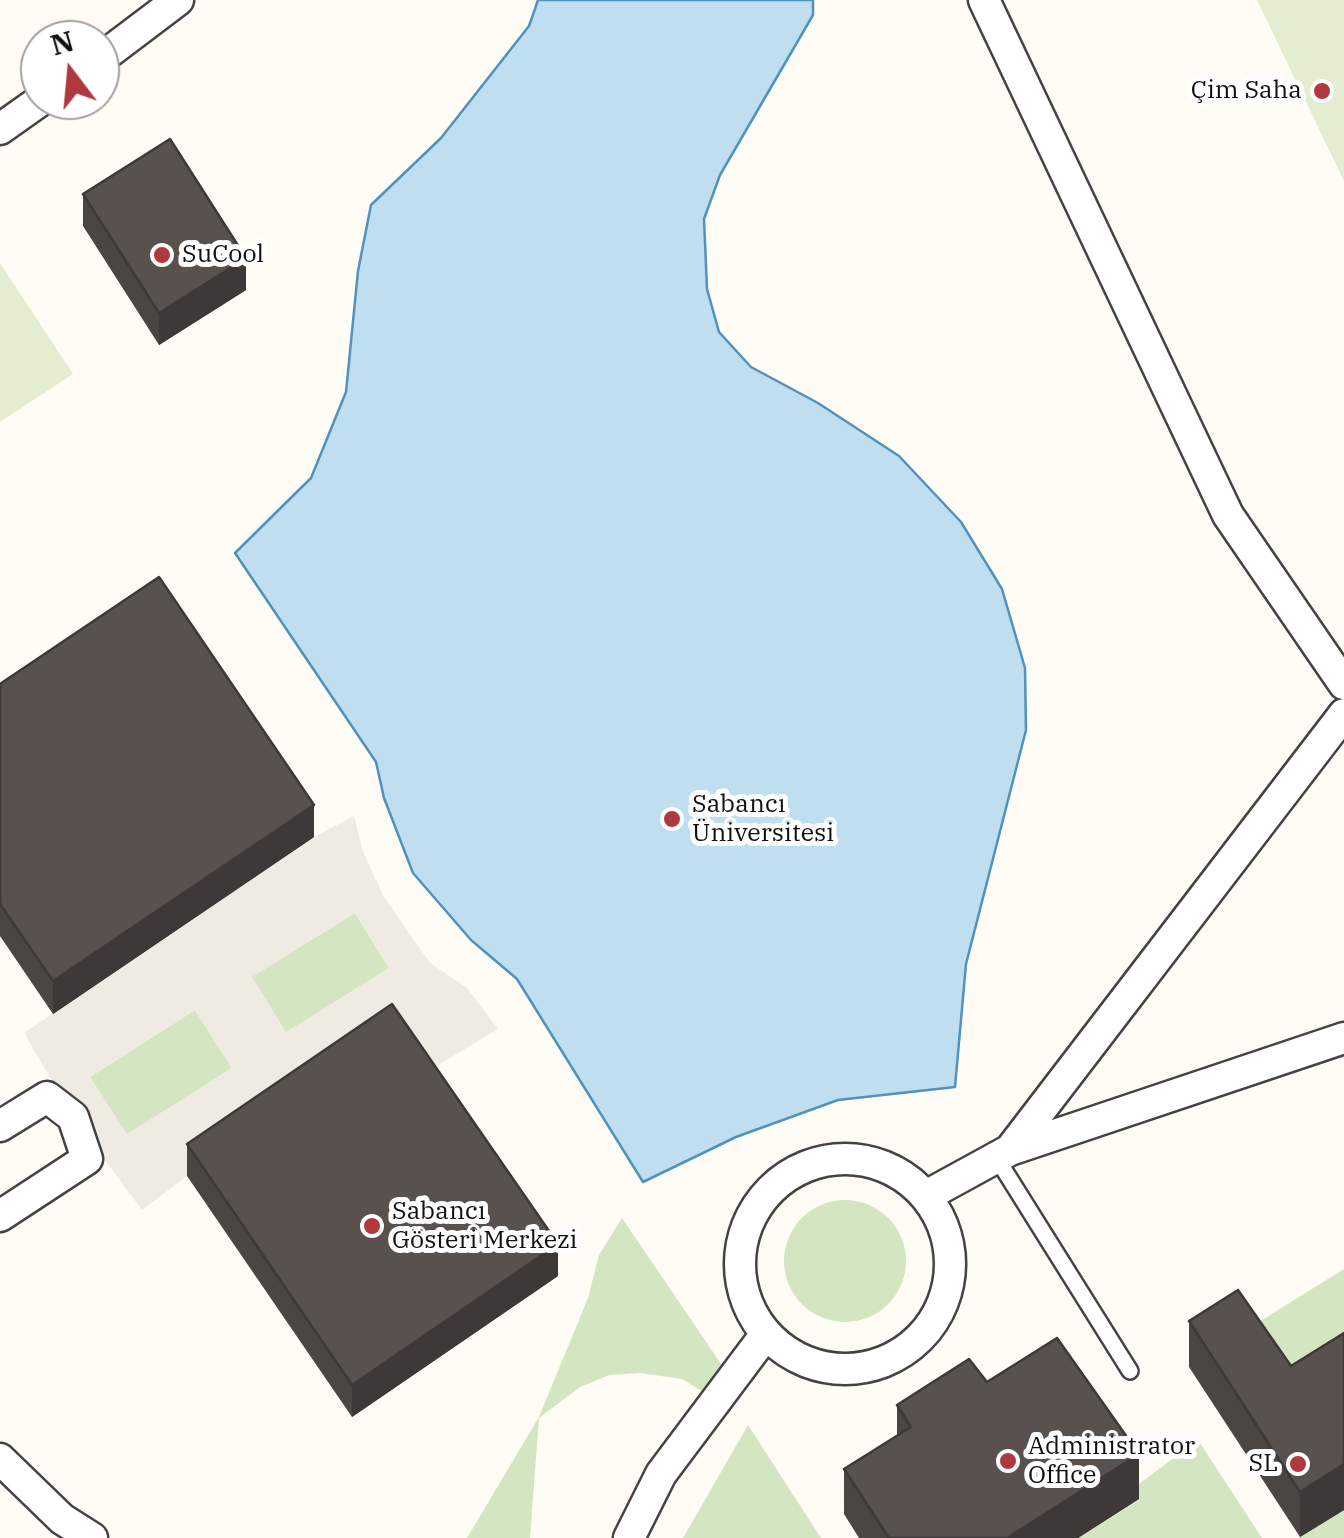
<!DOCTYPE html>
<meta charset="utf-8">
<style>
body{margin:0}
#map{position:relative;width:1344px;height:1538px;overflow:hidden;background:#fefcf5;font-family:"IBM Plex Serif",serif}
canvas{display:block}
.north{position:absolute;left:20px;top:20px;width:100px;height:100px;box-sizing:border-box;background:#fff;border:2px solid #9f9f9f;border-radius:50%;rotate:344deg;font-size:28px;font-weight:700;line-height:40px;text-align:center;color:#101010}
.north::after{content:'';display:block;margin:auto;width:35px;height:45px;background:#b03940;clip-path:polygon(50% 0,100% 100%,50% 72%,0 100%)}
</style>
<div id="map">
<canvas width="1344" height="1538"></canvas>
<div class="north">N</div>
</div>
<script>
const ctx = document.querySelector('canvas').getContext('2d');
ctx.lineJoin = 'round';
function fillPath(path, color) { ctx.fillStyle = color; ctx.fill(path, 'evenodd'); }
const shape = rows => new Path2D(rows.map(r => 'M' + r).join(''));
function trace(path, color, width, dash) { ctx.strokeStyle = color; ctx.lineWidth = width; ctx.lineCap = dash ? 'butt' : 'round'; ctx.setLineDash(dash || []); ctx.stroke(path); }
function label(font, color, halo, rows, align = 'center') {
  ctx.font = font + ' "IBM Plex Serif",serif'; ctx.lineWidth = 10; ctx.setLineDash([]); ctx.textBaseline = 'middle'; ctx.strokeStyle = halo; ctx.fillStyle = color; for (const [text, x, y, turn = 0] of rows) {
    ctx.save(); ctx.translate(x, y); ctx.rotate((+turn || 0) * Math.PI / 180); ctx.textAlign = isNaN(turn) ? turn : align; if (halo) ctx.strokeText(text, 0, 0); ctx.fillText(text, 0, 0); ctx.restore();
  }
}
const green = shape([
 [355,913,389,968,286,1033,251,977],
 [195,1010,232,1068,127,1135,90,1077],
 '784 1261a61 61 0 1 1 122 0a61 61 0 1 1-122 0Z',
 [622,1218,732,1380,717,1400,682,1379,640,1373,609,1375,580,1387,539,1418,530,1538,467,1538,539,1417,588,1298,599,1255],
 [1344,1269,1344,1378,1291,1411,1238,1335],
 [748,1425,821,1538,683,1538],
 [1198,1440,1262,1538,1078,1538,1139,1500,1132,1489],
 [1344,1509,1344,1538,1298,1538,1300,1537]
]);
const pitch = shape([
 [1257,0,1344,0,1344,181],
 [0,263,73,374,0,422]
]);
const plaza = shape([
 [354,816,363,852,384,897,430,963,467,988,498,1029,420,1076,187,1176,142,1210,73,1117,24,1033,314,837],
 [355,913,389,968,286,1032,252,977],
 [195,1010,232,1068,127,1134,90,1077]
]);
const water = shape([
 [538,0,813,0,813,15,720,175,704,219,707,289,719,332,751,367,818,403,899,456,961,522,1002,589,1025,668,1026,730,966,964,955,1087,838,1100,736,1137,643,1182,517,979,471,940,413,873,384,798,376,762,235,553,311,478,346,392,358,271,371,205,441,138,529,26,538,0]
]);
const lane = shape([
 [996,1157,1130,1371]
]);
const street = shape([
 [984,0,1228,515,1344,684],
 [100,59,178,0],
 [0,129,41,100],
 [0,1126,47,1097,73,1117,87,1159,0,1216],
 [1010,1150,1344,714],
 '740 1264a105 105 0 1 1 210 0a105 105 0 1 1-210 0Z',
 [926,1196,1010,1150,1344,1038],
 [0,1459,62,1519,92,1538],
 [629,1538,661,1474,766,1334]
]);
const wall = shape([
 [83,194,246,290,159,345,83,226],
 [0,684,314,837,53,1014,0,936],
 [187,1144,558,1276,352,1417,187,1176],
 [1189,1321,1291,1366,1344,1333,1344,1510,1300,1537,1189,1367],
 [987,1382,1139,1499,1078,1538,859,1538,844,1514,844,1469,897,1436,897,1405]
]);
const shadedWall = shape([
 [246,258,246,290,159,345,159,313],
 [314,805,314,837,53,1014,53,981],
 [558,1244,558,1276,352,1417,352,1385],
 [1139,1454,1139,1499,1078,1538,1007,1538],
 [1344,1464,1344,1510,1300,1537,1300,1492]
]);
const building = shape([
 [170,139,246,258,159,313,83,194,170,139],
 [159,577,314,805,53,981,0,904,0,684,159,577],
 [392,1004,558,1244,352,1385,187,1144,392,1004],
 [1238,1290,1291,1366,1344,1333,1344,1464,1300,1492,1189,1321,1238,1290],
 [1057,1338,1139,1454,1007,1538,889,1538,844,1469,911,1427,897,1405,969,1359,987,1382,1057,1338]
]);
const markers = [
 [1322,91,10,"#b03940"],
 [162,255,10,"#b03940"],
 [672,819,10,"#b03940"],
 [372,1226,10,"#b03940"],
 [1008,1461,10,"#b03940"],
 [1298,1464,10,"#b03940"]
];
const poiNames = [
 ["Çim Saha",1302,91,"right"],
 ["SuCool",182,255],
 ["Sabancı",692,805],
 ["Üniversitesi",692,834],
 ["Sabancı",392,1212],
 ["Gösteri Merkezi",392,1241],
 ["Administrator",1028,1447],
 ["Office",1028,1476],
 ["SL",1278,1464,"right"]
];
fillPath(green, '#d4e5c1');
fillPath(pitch, '#e4edd2');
fillPath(plaza, '#efebe3');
fillPath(water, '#bfdeef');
trace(water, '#4f93bd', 2.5);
trace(lane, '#434343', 20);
trace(street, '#434343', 35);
trace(lane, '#fff', 15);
trace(street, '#fff', 30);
fillPath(wall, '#4c4643');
fillPath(shadedWall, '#3e3937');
fillPath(building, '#58514e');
trace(building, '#3e3937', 2.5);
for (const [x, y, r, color] of markers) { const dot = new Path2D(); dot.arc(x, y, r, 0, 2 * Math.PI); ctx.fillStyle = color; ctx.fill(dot); trace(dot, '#fff', 4); }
label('25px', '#101010', '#fff', poiNames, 'left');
</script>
